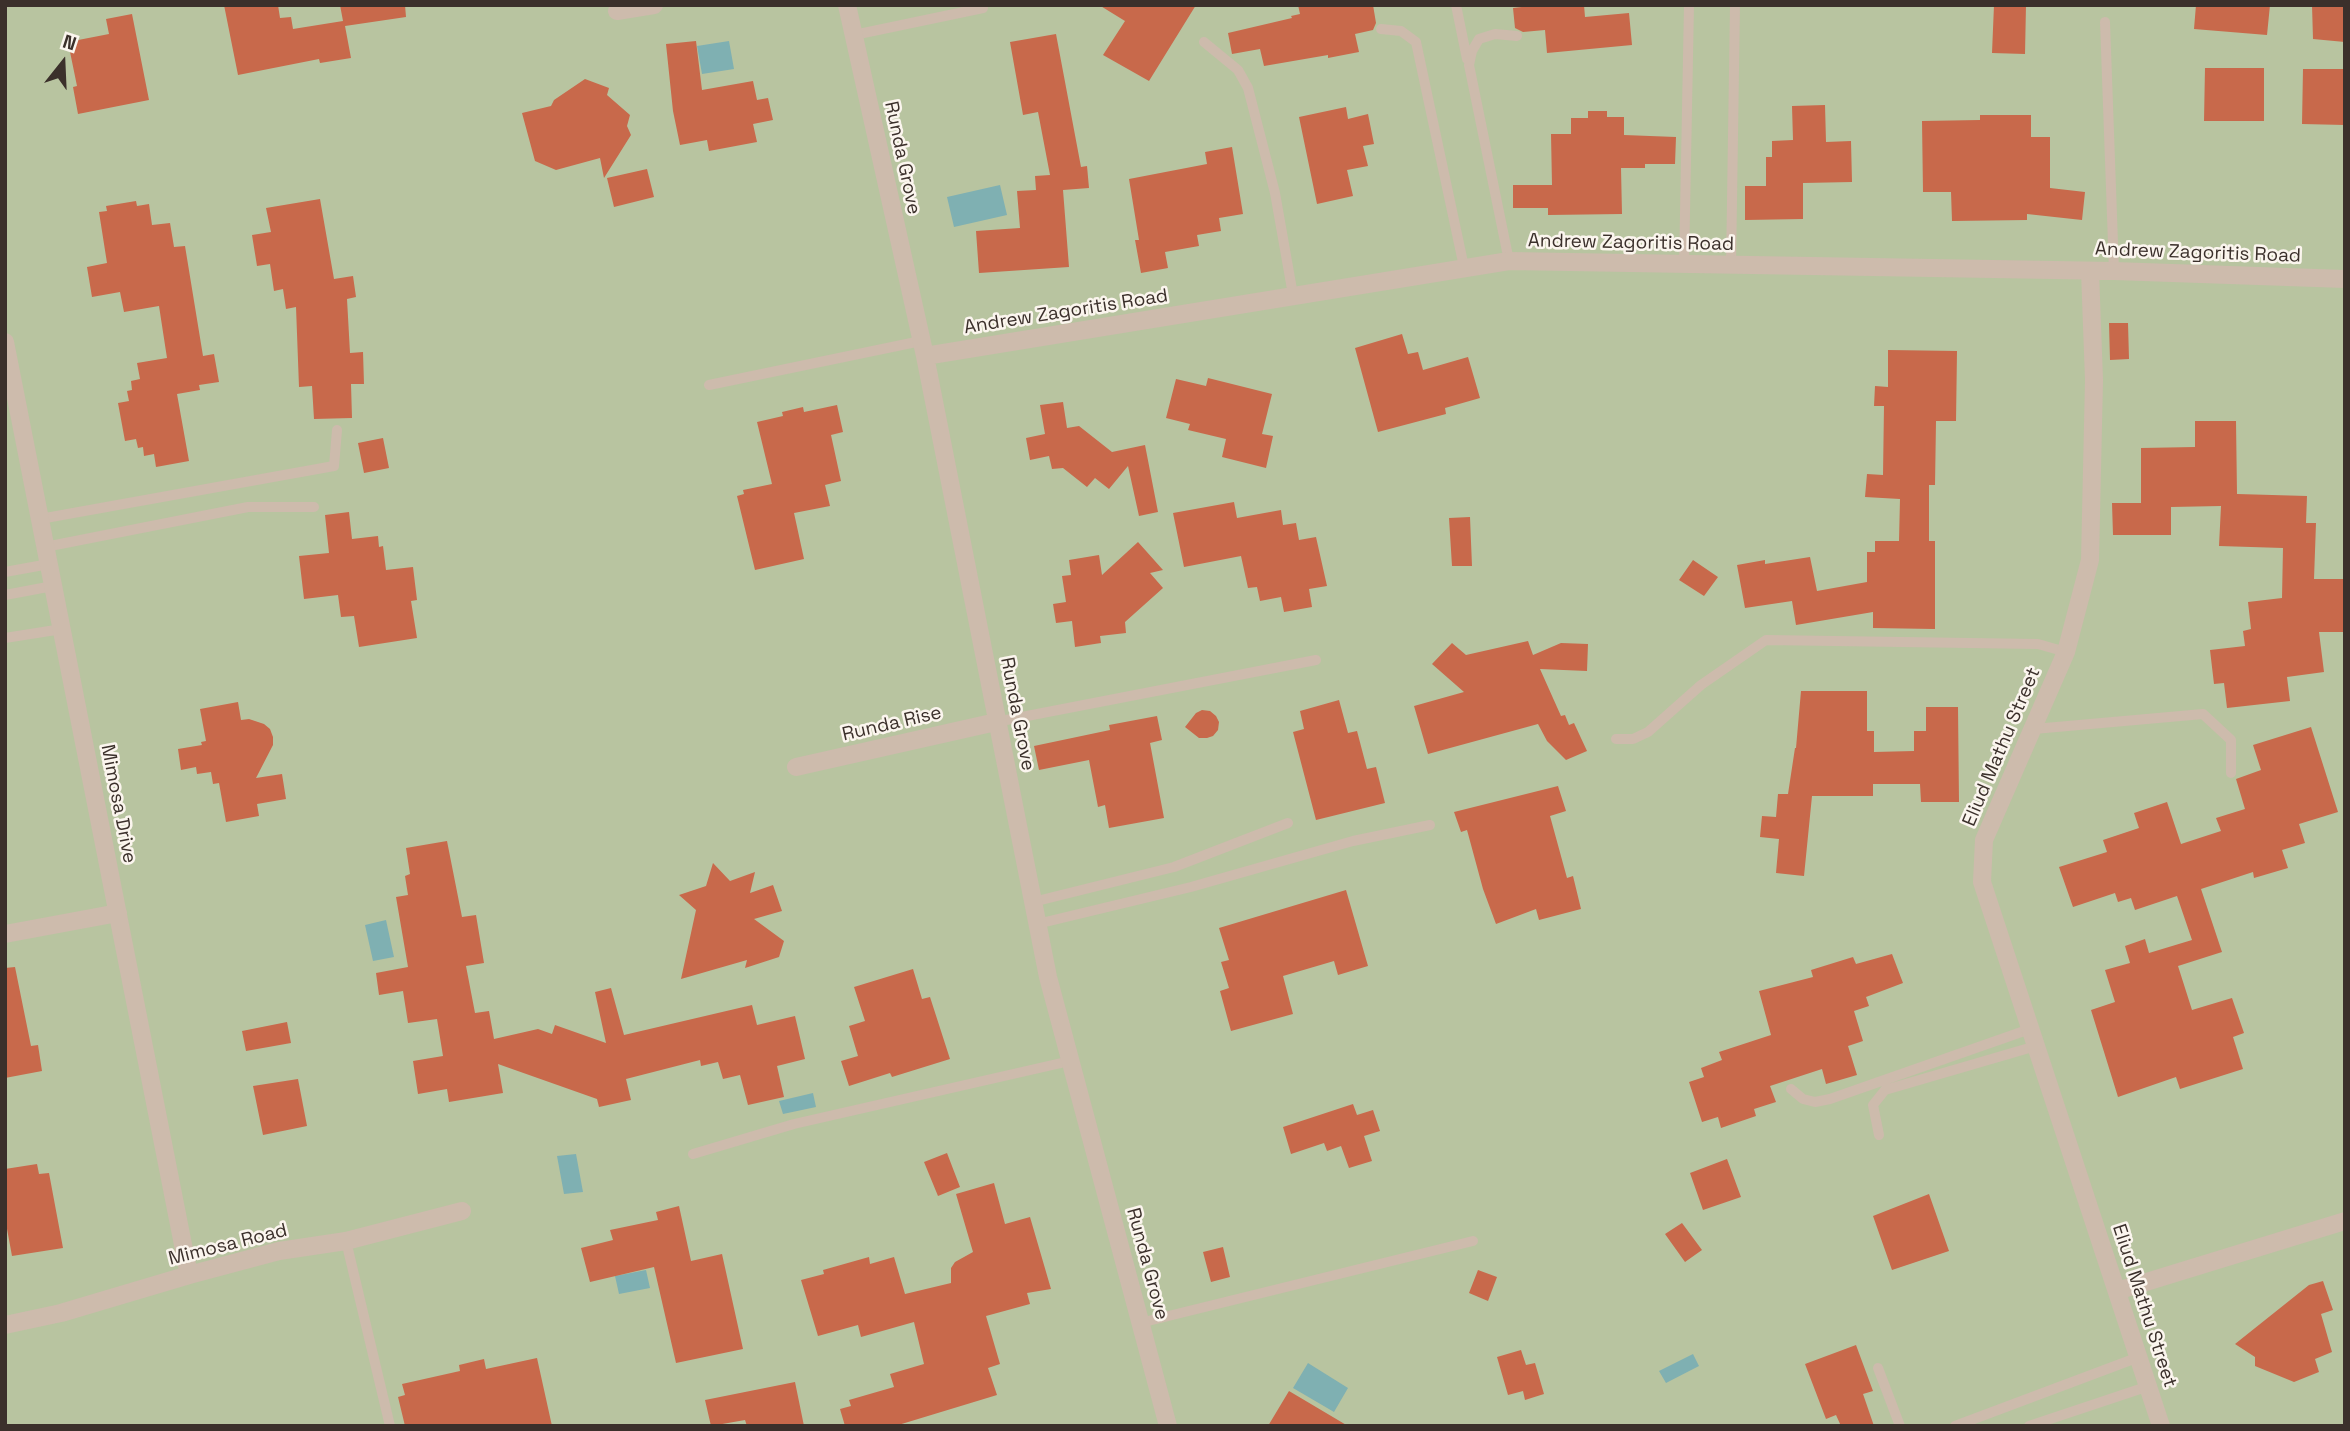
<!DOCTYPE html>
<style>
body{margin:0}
#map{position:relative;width:2350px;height:1431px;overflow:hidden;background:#f4ebe1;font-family:"Space Grotesk",sans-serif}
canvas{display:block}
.frame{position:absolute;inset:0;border:7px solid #3b302b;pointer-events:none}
.north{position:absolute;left:28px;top:28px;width:70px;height:70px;-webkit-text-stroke:5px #fbf5ee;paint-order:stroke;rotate:18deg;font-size:19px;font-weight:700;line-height:28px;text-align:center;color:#3b302b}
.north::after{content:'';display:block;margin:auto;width:24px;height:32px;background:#3b302b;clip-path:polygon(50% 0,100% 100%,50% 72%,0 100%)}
</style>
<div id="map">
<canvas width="2350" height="1431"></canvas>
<div class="frame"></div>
<div class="north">N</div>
</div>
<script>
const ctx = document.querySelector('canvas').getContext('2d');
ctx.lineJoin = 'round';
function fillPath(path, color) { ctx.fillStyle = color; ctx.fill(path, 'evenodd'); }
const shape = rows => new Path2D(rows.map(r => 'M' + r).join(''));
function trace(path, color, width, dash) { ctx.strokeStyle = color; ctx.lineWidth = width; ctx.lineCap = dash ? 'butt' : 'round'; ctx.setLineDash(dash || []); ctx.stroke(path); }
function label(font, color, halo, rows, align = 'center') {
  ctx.font = font + ' "Space Grotesk",sans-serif'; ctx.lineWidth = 5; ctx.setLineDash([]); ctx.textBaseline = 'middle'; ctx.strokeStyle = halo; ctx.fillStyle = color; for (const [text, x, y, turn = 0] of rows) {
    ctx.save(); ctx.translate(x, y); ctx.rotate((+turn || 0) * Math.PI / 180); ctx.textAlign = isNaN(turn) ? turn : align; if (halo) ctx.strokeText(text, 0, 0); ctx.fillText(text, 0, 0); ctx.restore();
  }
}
const green = shape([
 [5,5,2345,5,2345,1426,5,1426]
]);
const water = shape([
 [729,41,734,69,702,74,697,46],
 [1000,185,1007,215,954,227,947,197],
 [386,920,394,957,373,961,365,925],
 [813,1093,816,1107,783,1114,779,1101],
 [576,1154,583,1192,564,1194,557,1156],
 [646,1270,650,1288,619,1294,615,1276],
 [1693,1354,1699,1366,1666,1383,1659,1371],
 [1308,1363,1348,1388,1334,1412,1293,1388]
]);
const building = shape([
 [224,5,278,5,280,18,291,17,293,29,343,21,340,5,405,5,406,17,345,26,351,58,320,63,319,59,238,75],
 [1099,5,1196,5,1149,81,1103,55,1125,21],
 [1298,5,1373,5,1376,23,1373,30,1355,34,1359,52,1328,58,1328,55,1264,66,1260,49,1232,54,1228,33,1292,18,1291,16,1300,14],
 [1539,5,1584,5,1585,17,1629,13,1632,45,1547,53,1545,30,1523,32,1515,28,1513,8],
 [1994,5,2026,5,2025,54,1992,53],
 [2196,5,2270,5,2267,35,2194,29],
 [2312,5,2345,5,2345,42,2313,39],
 [132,14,149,100,78,114,73,87,77,86,68,42,109,34,106,19],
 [1056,34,1081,167,1087,166,1089,188,1063,190,1069,267,979,273,976,231,1020,228,1017,191,1036,190,1035,176,1050,175,1038,112,1023,115,1010,42],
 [696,41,702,90,753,81,757,100,768,98,773,120,753,124,757,142,709,151,707,140,680,145,673,111,666,44],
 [2205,68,2264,68,2264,121,2204,121],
 [2303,69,2345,69,2345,125,2302,124],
 [585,79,609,88,607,95,630,115,627,126,631,135,604,178,600,158,556,170,535,161,522,113,551,106,554,100],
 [1825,105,1826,142,1851,141,1852,182,1803,183,1803,219,1745,220,1745,186,1766,186,1766,157,1772,157,1772,141,1793,140,1792,106],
 [1346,107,1348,119,1368,114,1374,144,1363,146,1368,166,1347,170,1353,196,1317,204,1299,117],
 [1588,111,1607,111,1607,117,1624,117,1624,135,1676,137,1675,164,1645,164,1645,168,1621,168,1622,214,1548,215,1548,208,1513,208,1513,185,1552,185,1551,134,1571,134,1571,118,1588,118],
 [1980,115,2031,115,2031,137,2050,137,2050,188,2085,192,2082,220,2027,214,2027,220,1952,221,1951,192,1923,192,1922,121,1980,120],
 [1232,147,1243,214,1219,218,1221,231,1197,235,1199,246,1165,252,1168,268,1141,273,1135,240,1139,240,1129,179,1207,164,1205,152],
 [647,169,654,197,614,207,607,178],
 [320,199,334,279,353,276,356,297,347,299,350,353,363,352,364,384,351,384,352,418,314,419,312,386,299,387,296,307,286,309,283,289,274,291,270,264,257,266,252,235,271,232,266,208],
 [136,201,137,206,149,204,152,225,170,223,174,247,185,246,203,356,214,354,219,382,199,385,200,390,177,394,189,461,156,467,154,454,144,456,143,447,138,448,136,439,125,441,118,403,129,401,127,391,132,390,131,381,140,379,137,363,167,358,159,306,124,312,120,292,92,297,87,267,107,263,99,212,107,211,106,206],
 [2109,323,2128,323,2129,359,2110,360],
 [1402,334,1408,354,1418,352,1423,370,1468,357,1480,398,1445,408,1446,414,1378,432,1355,348],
 [1888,350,1957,351,1956,421,1936,421,1935,485,1929,485,1929,541,1935,541,1935,629,1873,628,1873,612,1796,625,1792,601,1745,608,1737,565,1765,560,1765,564,1810,557,1817,591,1867,582,1867,552,1875,552,1875,541,1899,541,1900,499,1865,497,1867,474,1883,475,1884,406,1874,406,1875,386,1888,387],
 [1208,378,1272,394,1262,434,1273,436,1266,468,1222,457,1226,439,1188,430,1190,424,1166,418,1176,379,1206,386],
 [1063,402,1067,428,1079,426,1112,452,1145,445,1158,512,1139,516,1128,466,1109,489,1095,478,1087,487,1063,468,1052,469,1049,456,1030,460,1026,438,1045,434,1040,405],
 [837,405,843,432,831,435,841,481,825,485,830,506,794,513,804,559,755,570,737,496,744,494,743,490,772,484,757,422,783,416,782,412,803,407,804,412],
 [2195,421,2236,421,2237,494,2307,496,2306,523,2316,523,2314,579,2345,579,2345,632,2319,632,2324,672,2287,677,2290,701,2227,708,2224,683,2214,684,2210,650,2245,646,2243,631,2251,629,2248,602,2282,598,2283,548,2219,546,2221,506,2171,507,2171,535,2113,535,2112,503,2141,503,2141,448,2195,447],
 [383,438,389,468,364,473,358,443],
 [1234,502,1237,518,1281,510,1283,525,1296,523,1299,540,1316,537,1327,586,1309,589,1312,607,1284,612,1281,597,1260,601,1257,587,1248,588,1241,556,1184,567,1173,513],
 [349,512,352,539,378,536,379,547,383,546,386,570,413,567,417,600,411,601,417,638,359,647,354,616,341,617,338,595,304,599,299,556,329,553,325,515],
 [1470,517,1472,566,1452,566,1449,518],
 [1138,542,1163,570,1150,573,1163,588,1125,622,1126,633,1100,636,1101,643,1075,647,1072,621,1056,623,1053,604,1066,602,1062,576,1071,575,1069,560,1099,555,1102,575],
 [1693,560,1718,577,1704,596,1679,580],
 [1528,641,1533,655,1561,643,1588,644,1587,671,1540,669,1561,716,1565,715,1569,725,1574,723,1587,751,1566,760,1547,741,1538,724,1428,754,1414,706,1464,692,1432,664,1452,643,1466,655],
 [1801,691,1867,691,1867,731,1874,731,1874,752,1914,751,1914,731,1926,731,1926,707,1958,707,1959,802,1921,802,1920,784,1873,784,1873,796,1812,796,1804,876,1776,873,1779,839,1760,837,1762,816,1776,817,1778,794,1788,794,1795,748,1796,748],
 [1339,700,1348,733,1357,731,1367,769,1376,767,1385,803,1316,820,1293,732,1304,729,1300,711],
 [238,702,241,720,249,719,264,724,270,729,273,737,273,745,256,778,282,774,286,799,257,804,259,816,226,822,219,783,213,784,211,772,197,774,196,767,181,770,178,749,202,745,201,742,206,741,200,709],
 [1202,710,1210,711,1216,716,1219,722,1218,730,1213,736,1207,738,1199,738,1185,727,1196,713],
 [1157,716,1162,740,1150,743,1164,818,1109,828,1105,805,1098,807,1089,760,1039,770,1034,746,1110,730,1109,725],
 [2311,727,2338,812,2299,824,2305,843,2282,850,2288,868,2254,878,2253,872,2201,889,2222,952,2178,966,2192,1010,2232,998,2244,1033,2233,1037,2243,1069,2180,1089,2176,1077,2118,1097,2091,1010,2115,1002,2105,970,2130,963,2125,946,2145,939,2149,953,2192,940,2177,896,2135,910,2131,898,2118,902,2115,893,2073,907,2059,867,2107,852,2103,840,2139,828,2134,813,2167,802,2181,844,2221,831,2216,818,2245,809,2236,779,2261,770,2253,745],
 [1558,786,1566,811,1550,816,1567,878,1573,876,1581,909,1539,920,1536,909,1496,924,1483,889,1467,830,1461,832,1454,812],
 [447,841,462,917,476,915,484,963,466,966,475,1013,489,1011,494,1039,538,1029,552,1034,555,1025,606,1043,595,992,611,988,624,1035,752,1005,757,1025,795,1016,805,1059,777,1066,784,1097,748,1105,740,1075,723,1079,718,1062,701,1066,700,1060,626,1079,631,1100,599,1107,597,1099,498,1064,503,1093,449,1102,447,1089,418,1094,413,1061,443,1056,437,1019,408,1023,403,991,379,995,376,973,408,967,396,897,408,895,405,876,410,874,406,848],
 [713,863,730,881,755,872,750,893,773,885,782,911,754,919,784,941,779,957,745,968,747,960,681,979,696,910,679,895,706,886],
 [1346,890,1368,966,1338,975,1334,961,1283,976,1293,1014,1231,1031,1220,991,1229,988,1221,962,1229,960,1219,928],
 [1892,954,1903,983,1866,997,1869,1006,1854,1011,1863,1041,1848,1046,1857,1075,1826,1084,1822,1069,1770,1086,1776,1102,1754,1109,1756,1116,1721,1128,1718,1117,1702,1122,1689,1082,1704,1077,1701,1068,1722,1060,1719,1052,1771,1035,1759,991,1813,977,1811,970,1853,957,1856,964],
 [15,967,31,1046,38,1045,42,1071,5,1078,5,968],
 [913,969,922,999,930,997,950,1059,892,1077,890,1073,849,1086,841,1061,858,1056,849,1026,865,1021,854,987],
 [287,1022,291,1043,246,1051,242,1031],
 [298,1079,307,1126,263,1135,253,1086],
 [1353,1104,1357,1115,1373,1110,1380,1131,1364,1136,1372,1161,1349,1168,1341,1146,1327,1151,1324,1143,1291,1154,1283,1127],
 [947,1153,960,1187,938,1196,924,1162],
 [1727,1159,1741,1197,1703,1210,1690,1173],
 [37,1164,39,1174,49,1173,63,1248,12,1256,5,1218,5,1169],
 [994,1183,1005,1224,1030,1217,1051,1289,1027,1293,1030,1304,986,1316,1000,1364,988,1368,997,1395,895,1426,845,1426,840,1409,851,1406,849,1400,894,1387,890,1374,924,1364,914,1322,861,1337,858,1325,818,1336,801,1280,824,1274,823,1270,869,1257,870,1264,894,1257,905,1294,951,1283,951,1268,955,1262,973,1252,956,1194],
 [1929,1194,1949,1251,1892,1270,1873,1216],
 [679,1206,691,1261,722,1254,743,1349,676,1363,654,1267,590,1282,581,1248,613,1240,610,1230,658,1220,656,1212],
 [1682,1223,1702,1250,1685,1262,1665,1234],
 [1223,1247,1230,1277,1211,1282,1203,1252],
 [1478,1270,1497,1277,1488,1301,1469,1293],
 [2323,1281,2333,1310,2321,1314,2332,1352,2315,1359,2319,1372,2294,1382,2255,1366,2255,1357,2235,1344,2309,1285],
 [1856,1345,1873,1391,1863,1394,1874,1426,1841,1426,1836,1415,1826,1419,1805,1364],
 [1521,1350,1526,1365,1535,1363,1544,1394,1525,1400,1523,1391,1508,1395,1497,1357],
 [537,1358,552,1426,405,1426,398,1397,405,1395,402,1384,460,1371,459,1365,484,1359,486,1369],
 [795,1382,804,1426,747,1426,745,1420,711,1426,705,1400],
 [1289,1391,1348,1426,1268,1426]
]);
const lane = shape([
 [1456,5,1467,59],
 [2105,22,2114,271],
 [1381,29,1401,31,1416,42,1464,267],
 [854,35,983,8],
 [1204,42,1238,70,1248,88,1275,193,1293,295],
 [1509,261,1469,65,1472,51,1479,39,1495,34,1517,36],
 [1684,265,1689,5],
 [1731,266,1735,5],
 [709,385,921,341],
 [40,519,334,466,337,430],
 [45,547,248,507,314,507],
 [5,572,49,564],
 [5,595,53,586],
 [5,638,62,629],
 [996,722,1316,660],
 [2034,729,2203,714,2231,740,2231,773],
 [1616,739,1633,739,1648,732,1701,685,1766,640,2038,644,2066,652],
 [1033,902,1174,867,1288,823],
 [1037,924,1191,887,1353,841,1430,825],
 [1791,1089,1803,1099,1815,1102,1830,1099,2030,1029],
 [1879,1135,1873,1105,1885,1090,2036,1046],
 [693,1154,794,1124,1070,1061],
 [346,1241,390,1426],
 [1140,1323,1473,1241],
 [1878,1368,1900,1426],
 [1955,1426,2139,1357],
 [2029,1426,2149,1386]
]);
const street = shape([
 [847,5,925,356,1048,977,1168,1426],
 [617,11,654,5],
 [2090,271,2094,380,2090,560,2066,652,1984,840,1982,882,2161,1426],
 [5,342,189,1275],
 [925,356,1509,261,2114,271,2345,279],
 [796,767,996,722],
 [5,934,118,913],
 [2117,1291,2345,1221],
 [5,1325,61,1313,189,1275,279,1251,346,1241,462,1211]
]);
const streetNames = [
 ["Runda Grove",902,158,78],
 ["Andrew Zagoritis Road",1631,243,1],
 ["Andrew Zagoritis Road",2198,253,2],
 ["Andrew Zagoritis Road",1066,312,-9],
 ["Runda Grove",1017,714,79],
 ["Runda Rise",892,724,-13],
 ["Eliud Mathu Street",2002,747,-67],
 ["Mimosa Drive",118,804,79],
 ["Mimosa Road",228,1245,-14],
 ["Runda Grove",1147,1264,75],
 ["Eliud Mathu Street",2144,1306,72]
];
fillPath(green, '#b8c4a0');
fillPath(water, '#7fb0b2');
fillPath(building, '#c8694b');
trace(lane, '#cdbbac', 10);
trace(street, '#cdbbac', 18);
label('19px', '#3b302b', '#fbf5ee', streetNames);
</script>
